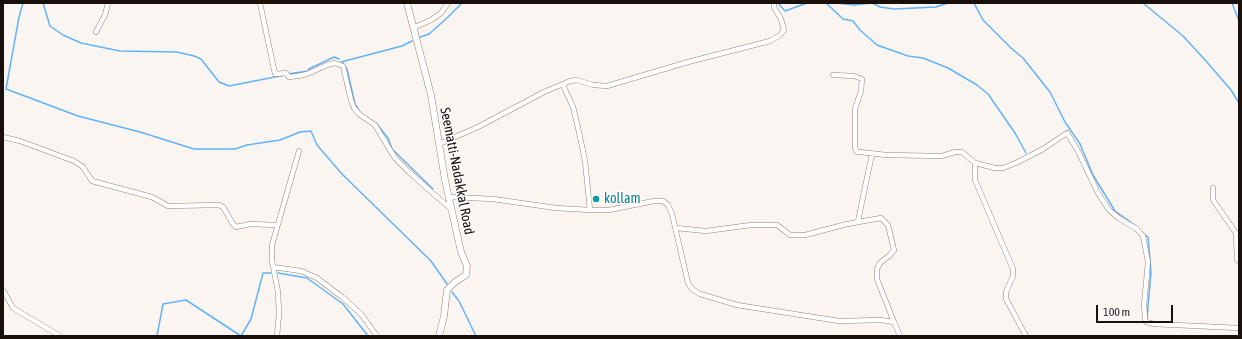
<!DOCTYPE html>
<style>
body{margin:0}
#map{position:relative;width:1242px;height:339px;overflow:hidden;background:#fbf5f2;font-family:"Asap Condensed",sans-serif}
canvas{display:block}
.frame{position:absolute;inset:0;border:4px solid #19100b;pointer-events:none}
.scale{position:absolute;left:1096px;top:305px;width:77px;height:18px;box-sizing:border-box;border:2px solid #19100b;border-top:0;padding-left:5px;font-size:12px;line-height:14px;white-space:nowrap;color:#19100b;-webkit-text-stroke:3px #fff;paint-order:stroke}
</style>
<div id="map">
<canvas width="1242" height="339"></canvas>
<div class="frame"></div>
<div class="scale">100 m</div>
</div>
<script>
const ctx = document.querySelector('canvas').getContext('2d');
ctx.lineJoin = 'round';
const shape = rows => new Path2D(rows.map(r => 'M' + r).join(''));
function trace(path, color, width, dash) { ctx.strokeStyle = color; ctx.lineWidth = width; ctx.lineCap = dash ? 'butt' : 'round'; ctx.setLineDash(dash || []); ctx.stroke(path); }
function label(font, color, halo, rows, align = 'center') {
  ctx.font = font + ' "Asap Condensed",sans-serif'; ctx.lineWidth = 3; ctx.setLineDash([]); ctx.textBaseline = 'middle'; ctx.strokeStyle = halo; ctx.fillStyle = color; for (const [text, x, y, turn = 0] of rows) {
    ctx.save(); ctx.translate(x, y); ctx.rotate((+turn || 0) * Math.PI / 180); ctx.textAlign = isNaN(turn) ? turn : align; if (halo) ctx.strokeText(text, 0, 0); ctx.fillText(text, 0, 0); ctx.restore();
  }
}
const stream = shape([
 [23,3,19,17,6,89,78,116,140,132,194,149,235,149,247,145,280,140,300,132,311,131,317,145,342,174,431,261,447,284],
 [43,3,50,26,63,35,81,43,120,51,177,52,194,56,201,59,219,82,229,86,285,75],
 [778,3,785,11,807,3],
 [826,3,843,19,853,21,860,30,877,45,908,56,923,58,948,68,977,85,988,94,1015,133,1026,153],
 [836,3,854,5,872,3,880,7,894,9,936,7,948,3],
 [974,3,983,20,1011,48,1023,58,1050,92,1065,122,1080,144,1093,175,1115,211,1136,226],
 [1143,3,1183,36,1206,61,1231,90,1239,103],
 [1232,3,1239,21],
 [420,37,429,34,447,18,462,3],
 [341,62,402,46,412,41],
 [343,63,347,69,355,104,360,112],
 [288,74,308,71,309,69,334,57,339,59],
 [376,123,388,138,392,149,433,189],
 [1144,234,1148,237,1151,272,1147,318],
 [278,273,307,278,343,304,368,336],
 [452,292,459,301,476,336],
 [157,336,163,304,186,300,241,336,251,319,263,273,271,273]
]);
const street = shape([
 [260,3,275,74,286,73,289,77,298,76,307,74,327,65,335,63,343,66,351,100,354,108,359,114,375,125,395,158,410,173,452,210],
 [413,28,431,20,441,13,448,3],
 [96,32,105,15,108,3],
 [833,75,854,76,862,79,861,91,855,109,855,148,857,152,860,152,886,155,942,156,955,152,962,152,975,163,995,168,1003,168,1018,162,1043,149,1067,133,1078,151,1098,193,1109,210,1120,219,1137,229,1143,236,1148,262,1144,305,1145,318,1146,322,1154,324,1239,328],
 [563,85,573,107,579,132,585,161,590,210],
 [3,137,20,141,74,161,83,167,92,181,152,197,168,206,219,205,223,207,233,224,236,227,250,224,277,225],
 [439,144,478,127,544,92,570,81,577,80,593,85,607,86,688,62,770,41,780,35,784,30,781,19,774,7,774,3],
 [975,163,975,180,1013,269,1013,276,1006,292,1006,299,1026,336],
 [1213,188,1213,200,1236,233,1237,260,1239,261],
 [449,197,493,199,556,208,590,210,609,210,654,201,663,201,668,205,672,214,688,283,692,289,700,294,737,305,839,321,881,320,894,322,900,336],
 [858,221,872,154],
 [676,228,706,231,751,225,777,225,790,235,805,235,847,224,881,218,888,225,894,250,890,255,880,263,877,269,877,279,894,322],
 [273,267,301,271,317,278,342,297,361,314,377,336],
 [3,290,13,308,60,336],
 [277,336,279,314,278,292,272,261,272,245,299,151]
]);
const secondary = shape([
 [407,3,431,95,445,180,461,252,467,266,466,275,455,282,447,290,444,316,439,336]
]);
const markers = [
 [596,199,4,"#0f9aa8"]
];
const streetNames = [
 ["Seematti-Nadakkal Road",457,171,79]
];
const cultureNames = [
 ["kollam",604,199]
];
trace(stream, '#62b3f7', 1.5);
trace(street, '#998172', 5.5);
trace(secondary, '#998172', 7);
trace(street, '#fff', 4.5);
trace(secondary, '#fff', 6);
for (const [x, y, r, color] of markers) { const dot = new Path2D(); dot.arc(x, y, r, 0, 2 * Math.PI); ctx.fillStyle = color; ctx.fill(dot); trace(dot, '#fff', 1.5); }
label('14px', '#19100b', '#fff', streetNames);
label('14px', '#0d838f', '#fff', cultureNames, 'left');
</script>
